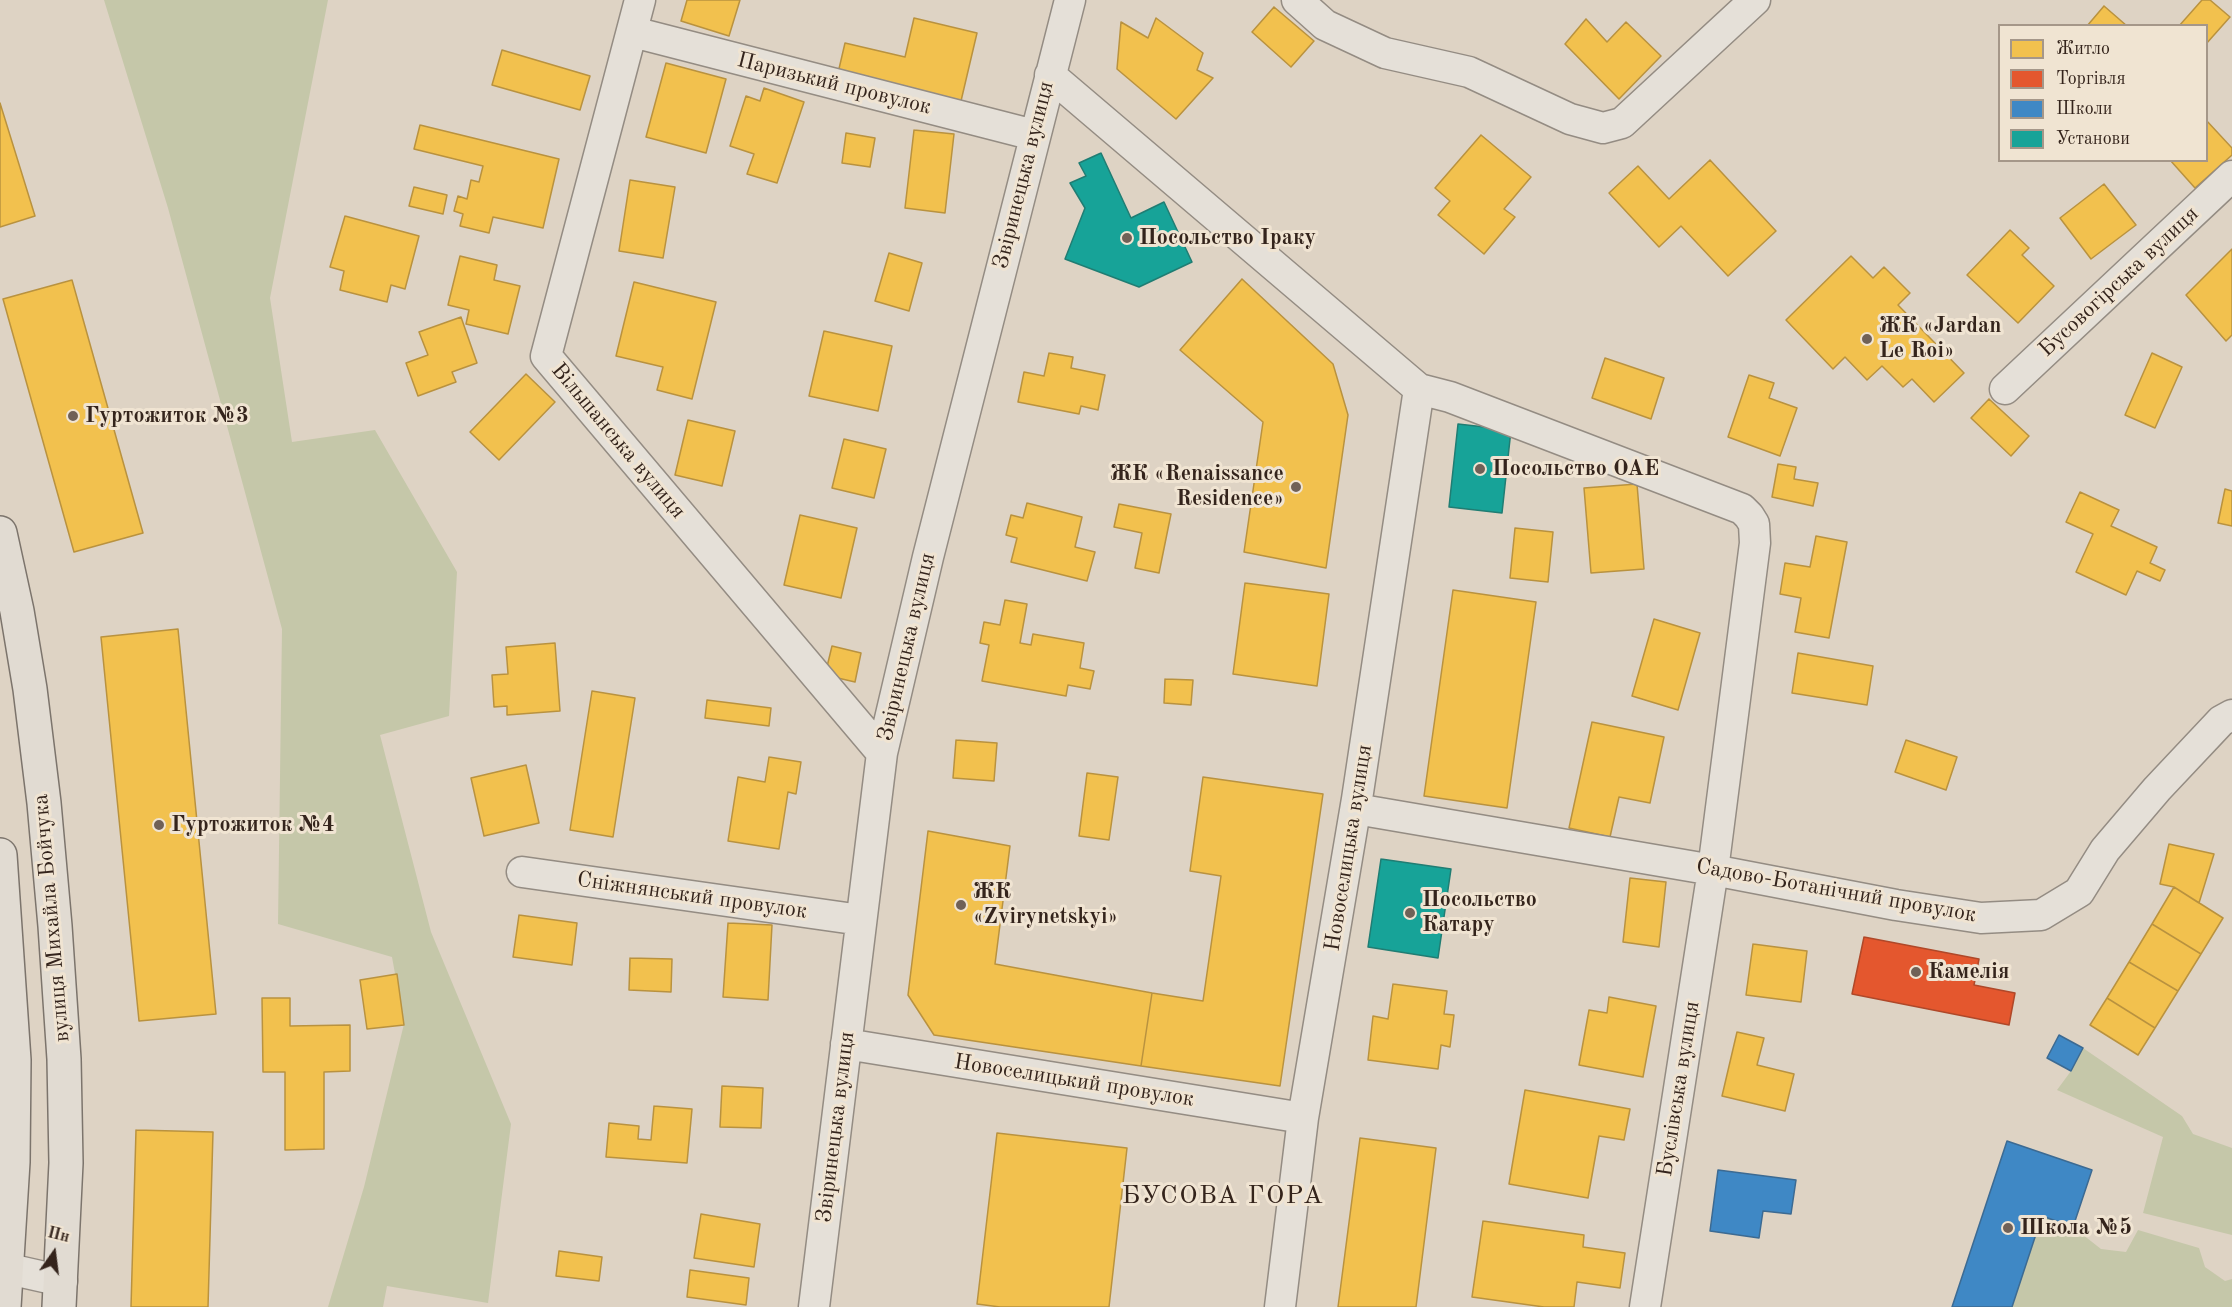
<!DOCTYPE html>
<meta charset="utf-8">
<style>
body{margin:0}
#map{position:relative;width:2232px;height:1307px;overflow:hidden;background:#ded3c4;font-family:"Old Standard TT",serif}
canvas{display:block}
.legend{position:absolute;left:1998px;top:24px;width:210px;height:138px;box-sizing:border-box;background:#f0e4d2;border:2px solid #a59789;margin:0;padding:8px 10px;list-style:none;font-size:18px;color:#34241c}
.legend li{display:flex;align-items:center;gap:12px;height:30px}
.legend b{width:30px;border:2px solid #a59789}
.north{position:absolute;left:24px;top:1223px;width:60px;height:60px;-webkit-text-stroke:4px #f0e4d2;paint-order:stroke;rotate:14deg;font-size:16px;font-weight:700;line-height:24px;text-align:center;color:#34241c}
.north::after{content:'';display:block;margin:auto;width:21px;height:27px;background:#34241c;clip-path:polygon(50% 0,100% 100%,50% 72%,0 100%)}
</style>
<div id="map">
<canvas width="2232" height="1307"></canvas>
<ul class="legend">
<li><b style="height:16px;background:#f2c14e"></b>Житло</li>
<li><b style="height:16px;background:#e4572e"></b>Торгівля</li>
<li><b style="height:16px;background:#3f88c5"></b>Школи</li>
<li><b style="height:16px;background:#17a398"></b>Установи</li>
</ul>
<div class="north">Пн</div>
</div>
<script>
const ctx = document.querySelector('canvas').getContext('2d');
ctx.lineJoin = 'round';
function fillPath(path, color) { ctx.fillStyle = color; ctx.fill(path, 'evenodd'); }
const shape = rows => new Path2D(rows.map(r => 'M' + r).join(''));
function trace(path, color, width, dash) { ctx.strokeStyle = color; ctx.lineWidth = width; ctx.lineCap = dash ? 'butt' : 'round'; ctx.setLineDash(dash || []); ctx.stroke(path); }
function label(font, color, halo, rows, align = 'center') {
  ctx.font = font + ' "Old Standard TT",serif'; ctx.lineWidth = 6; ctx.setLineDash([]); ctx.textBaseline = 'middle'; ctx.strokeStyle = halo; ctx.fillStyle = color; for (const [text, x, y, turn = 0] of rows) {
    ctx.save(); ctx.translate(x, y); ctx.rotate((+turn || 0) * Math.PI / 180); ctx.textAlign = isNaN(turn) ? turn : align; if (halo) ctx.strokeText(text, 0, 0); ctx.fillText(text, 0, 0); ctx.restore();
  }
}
const green = shape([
 [104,0,328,0,270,298,292,442,375,430,457,572,449,716,380,735,431,932,511,1124,488,1303,387,1286,383,1307,328,1307,364,1187,404,1024,392,957,278,924,282,629,168,208],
 [2083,1048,2182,1116,2193,1134,2232,1148,2232,1235,2143,1213,2163,1137,2057,1090,2071,1071],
 [2042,1216,2073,1227,2101,1249,2126,1252,2138,1230,2199,1248,2205,1267,2225,1281,2232,1279,2232,1307,2012,1307]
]);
const homes = shape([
 [687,0,740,0,729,36,681,21,687,0],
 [2202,0,2210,0,2230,17,2206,44,2206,26,2179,26,2202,0],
 [2104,6,2127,26,2087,26,2104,6],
 [1274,7,1314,41,1291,67,1252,32,1274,7],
 [914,18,977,33,961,101,838,73,845,43,905,57,914,18],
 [1156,18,1203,53,1197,70,1213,78,1176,119,1117,69,1121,22,1148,38,1156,18],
 [1586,19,1607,42,1626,22,1661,56,1619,99,1565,44,1586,19],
 [502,50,590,76,580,110,492,85,502,50],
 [666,63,726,79,706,153,646,137,666,63],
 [764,88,804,102,777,183,747,174,754,154,730,146,746,96,760,101,764,88],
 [0,103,35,216,0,227,0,103],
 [2206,120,2232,148,2232,155,2195,188,2170,160,2206,160,2206,120],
 [420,125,559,159,543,228,493,217,489,233,460,226,463,214,454,211,458,196,467,199,471,180,479,182,483,166,414,149,420,125],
 [914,130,954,134,945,213,905,208,914,130],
 [846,133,875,138,870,167,842,163,846,133],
 [1481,135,1531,177,1504,209,1515,217,1484,254,1438,215,1450,201,1435,188,1481,135],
 [1710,160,1776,231,1728,276,1681,226,1659,247,1609,193,1638,166,1669,199,1710,160],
 [630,180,675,187,663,258,619,251,630,180],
 [2104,184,2136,225,2091,259,2060,218,2104,184],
 [414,187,447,195,443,214,409,206,414,187],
 [345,216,419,236,405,289,391,285,387,302,340,290,344,271,330,267,345,216],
 [2010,230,2029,248,2022,255,2054,286,2018,323,1967,275,2010,230],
 [2232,249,2232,335,2226,341,2186,295,2232,249],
 [889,253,922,263,909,311,875,301,889,253],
 [460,256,497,265,494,280,520,286,508,334,466,324,469,310,448,305,460,256],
 [1851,256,1873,278,1884,267,1910,293,1898,305,1964,373,1934,402,1912,379,1903,387,1882,366,1867,380,1845,357,1833,369,1786,320,1851,256],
 [1242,279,1333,364,1348,415,1326,568,1244,552,1263,422,1180,350,1242,279],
 [72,280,143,533,74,552,3,299,72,280],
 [634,282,716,302,692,399,657,390,663,367,616,356,634,282],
 [461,317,477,363,452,372,456,382,418,396,406,363,428,355,419,332,461,317],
 [824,331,892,346,878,411,809,396,824,331],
 [1049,353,1073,357,1071,368,1105,375,1098,410,1081,406,1079,414,1018,402,1024,372,1044,376,1049,353],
 [2152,353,2182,367,2155,428,2125,415,2152,353],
 [1605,358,1664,378,1651,419,1592,398,1605,358],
 [526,374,555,402,499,460,470,432,526,374],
 [1749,375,1774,383,1769,398,1797,408,1780,456,1728,437,1749,375],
 [1989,399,2029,436,2011,456,1971,418,1989,399],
 [688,420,735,431,722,486,675,475,688,420],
 [844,439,886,449,874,498,832,488,844,439],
 [1778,464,1796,467,1794,479,1818,483,1813,506,1772,497,1778,464],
 [1637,484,1644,569,1591,573,1584,488,1637,484],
 [2225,489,2232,491,2232,526,2218,523,2225,489],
 [2080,492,2119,510,2111,526,2157,547,2150,563,2165,570,2160,581,2137,571,2126,595,2076,572,2093,534,2066,522,2080,492],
 [1027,503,1082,517,1075,547,1095,552,1087,581,1011,562,1017,538,1006,535,1011,515,1023,518,1027,503],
 [1119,504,1171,514,1159,573,1135,568,1142,533,1114,527,1119,504],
 [800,515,857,528,841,598,784,585,800,515],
 [1515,528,1553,532,1548,582,1510,578,1515,528],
 [1816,536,1847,542,1829,638,1795,632,1801,598,1780,594,1785,563,1810,567,1816,536],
 [1245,583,1329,594,1317,686,1233,674,1245,583],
 [1453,590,1536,602,1507,808,1424,796,1453,590],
 [1005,600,1027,604,1020,643,1031,645,1033,634,1084,643,1080,668,1094,671,1090,689,1068,685,1066,696,982,681,989,645,980,643,984,622,1000,625,1005,600],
 [1654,619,1700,633,1678,710,1632,696,1654,619],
 [178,629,216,1014,139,1021,101,637,178,629],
 [555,643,560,711,507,715,507,706,494,707,492,675,508,674,506,647,555,643],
 [832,646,861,653,855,682,825,675,832,646],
 [1798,653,1873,666,1867,705,1792,693,1798,653],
 [1165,679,1193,680,1191,705,1164,703,1165,679],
 [592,691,635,698,613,837,570,830,592,691],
 [707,700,771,708,769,726,705,718,707,700],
 [1592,722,1664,737,1650,803,1619,797,1610,837,1569,828,1592,722],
 [956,740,997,743,994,781,953,778,956,740],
 [1906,740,1957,757,1946,790,1895,772,1906,740],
 [769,757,801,762,796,794,788,792,779,849,728,841,738,777,765,782,769,757],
 [526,765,539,823,484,836,471,778,526,765],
 [1087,773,1118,777,1109,840,1079,836,1087,773],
 [1203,777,1323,794,1280,1086,1141,1066,1152,993,1203,1001,1221,876,1190,871,1203,777],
 [928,831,1010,846,995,964,1152,993,1141,1066,934,1035,908,995,928,831],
 [2169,844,2214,854,2199,903,2174,887,2160,884,2169,844],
 [1630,878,1666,882,1659,947,1623,942,1630,878],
 [2174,887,2223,918,2201,954,2152,924,2174,887],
 [519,915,577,923,572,965,513,957,519,915],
 [728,923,772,925,768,1000,723,997,728,923],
 [2152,924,2201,954,2178,991,2129,962,2152,924],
 [1753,944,1807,951,1801,1002,1746,995,1753,944],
 [630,958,672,959,671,992,629,990,630,958],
 [2129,962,2178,991,2155,1028,2107,998,2129,962],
 [397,974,404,1025,367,1029,360,980,397,974],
 [1393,984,1447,991,1444,1014,1454,1015,1450,1047,1441,1045,1438,1069,1368,1060,1373,1016,1388,1019,1393,984],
 [1609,997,1656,1006,1643,1077,1579,1065,1589,1010,1607,1013,1609,997],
 [262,998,290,998,290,1026,350,1025,350,1071,324,1072,324,1149,285,1150,285,1072,263,1072,262,998],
 [2107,998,2155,1028,2138,1055,2090,1025,2107,998],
 [1737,1032,1764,1038,1757,1065,1794,1074,1785,1111,1722,1096,1737,1032],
 [722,1086,763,1088,761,1128,720,1127,722,1086],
 [1525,1090,1630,1109,1624,1140,1599,1136,1588,1198,1509,1184,1525,1090],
 [654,1106,692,1109,687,1163,606,1157,609,1123,639,1126,638,1139,651,1140,654,1106],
 [136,1130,213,1132,208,1307,131,1307,136,1130],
 [997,1133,1127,1148,1109,1307,1000,1307,977,1304,997,1133],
 [1360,1138,1436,1148,1416,1307,1338,1307,1360,1138],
 [701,1214,760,1224,754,1267,694,1258,701,1214],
 [1483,1221,1584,1235,1583,1247,1625,1253,1620,1288,1577,1282,1574,1307,1544,1307,1472,1297,1483,1221],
 [559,1251,602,1257,599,1281,556,1276,559,1251],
 [690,1270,749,1278,746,1305,687,1297,690,1270]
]);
const shops = shape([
 [1864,937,1979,959,1974,985,2015,993,2009,1025,1852,994,1864,937]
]);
const schools = shape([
 [2059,1035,2083,1048,2071,1071,2047,1058,2059,1035],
 [2007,1141,2092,1170,2073,1227,2042,1216,2012,1307,1952,1307,2007,1141],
 [1718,1170,1796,1180,1791,1214,1763,1211,1759,1238,1710,1231,1718,1170]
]);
const public = shape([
 [1101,153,1131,218,1164,202,1192,262,1139,287,1065,259,1085,208,1070,183,1086,176,1079,163,1101,153],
 [1458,424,1511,430,1502,513,1449,507,1458,424],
 [1381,859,1451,869,1438,958,1368,947,1381,859]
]);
const minor = shape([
 [640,0,546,356,882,753],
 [1297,0,1325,25,1385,53,1469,72,1570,119,1603,128,1622,123,1755,0],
 [633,32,1034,135],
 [1050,75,1419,389,1450,397,1742,509,1749,516,1754,524,1755,543,1713,870,1645,1307],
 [2005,389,2232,176],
 [1356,809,1713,870,1896,905,1981,918,2041,915,2079,892,2105,850,2157,789,2221,721,2232,715],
 [522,872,861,920],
 [846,1044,1303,1118],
 [0,1267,62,1281],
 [814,1307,882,753,928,557,1070,0],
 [1280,1307,1303,1118,1357,799,1419,389]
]);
const primary = shape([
 [0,533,17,611,30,689,44,803,55,926,64,1059,66,1163,59,1307],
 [0,855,14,1060,13,1162,4,1307]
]);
const markers = [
 [1127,238,6,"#706157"],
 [1867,339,6,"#706157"],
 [73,416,6,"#706157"],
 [1480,469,6,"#706157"],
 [1296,487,6,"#706157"],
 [159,825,6,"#706157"],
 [961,905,6,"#706157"],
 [1410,913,6,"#706157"],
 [1916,972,6,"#706157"],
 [2008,1228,6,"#706157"]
];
const streetNames = [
 ["Паризький провулок",834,84,14],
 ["Звіринецька вулиця",1024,175,-76],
 ["Бусовогірська вулиця",2119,282,-43],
 ["Вільшанська вулиця",618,441,50],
 ["Звіринецька вулиця",907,647,-77],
 ["Новоселицька вулиця",1349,848,-81],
 ["Садово-Ботанічний провулок",1836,891,10],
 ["Сніжнянський провулок",692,896,8],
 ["вулиця Михайла Бойчука",52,918,-95],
 ["Новоселицький провулок",1074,1081,9],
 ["Буслівська вулиця",1679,1089,-81],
 ["Звіринецька вулиця",836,1127,-83]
];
const poiNames = [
 ["Посольство Іраку",1139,238],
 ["ЖК «Jardan",1879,326],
 ["Le Roi»",1879,351],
 ["Гуртожиток №3",85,416],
 ["Посольство ОАЕ",1492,469],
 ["ЖК «Renaissance",1284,474,"right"],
 ["Residence»",1284,499,"right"],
 ["Гуртожиток №4",171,825],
 ["ЖК",973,892],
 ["«Zvirynetskyi»",973,917],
 ["Посольство",1422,900],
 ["Катару",1422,925],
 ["Камелія",1928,972],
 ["Школа №5",2020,1228]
];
const quarterNames = [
 ["БУСОВА ГОРА",1223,1196]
];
fillPath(green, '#c5c7a9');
fillPath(homes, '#f2c14e');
trace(homes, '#b9923f', 1.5);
fillPath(shops, '#e4572e');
trace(shops, '#af4829', 1.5);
fillPath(schools, '#3f88c5');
trace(schools, '#3c6a92', 1.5);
fillPath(public, '#17a398');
trace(public, '#207d73', 1.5);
trace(minor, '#948c83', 33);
trace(primary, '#7c746c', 36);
trace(minor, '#e5e0d8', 30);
trace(primary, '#e1dbd2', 33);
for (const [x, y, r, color] of markers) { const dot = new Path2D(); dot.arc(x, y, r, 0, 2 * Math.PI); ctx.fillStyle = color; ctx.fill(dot); trace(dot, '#f0e4d2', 2); }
label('22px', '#34241c', '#f0e4d2', streetNames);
label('bold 22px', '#34241c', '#f0e4d2', poiNames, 'left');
ctx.letterSpacing = '1.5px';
label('26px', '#34241c', '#f0e4d2', quarterNames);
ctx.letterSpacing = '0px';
</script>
